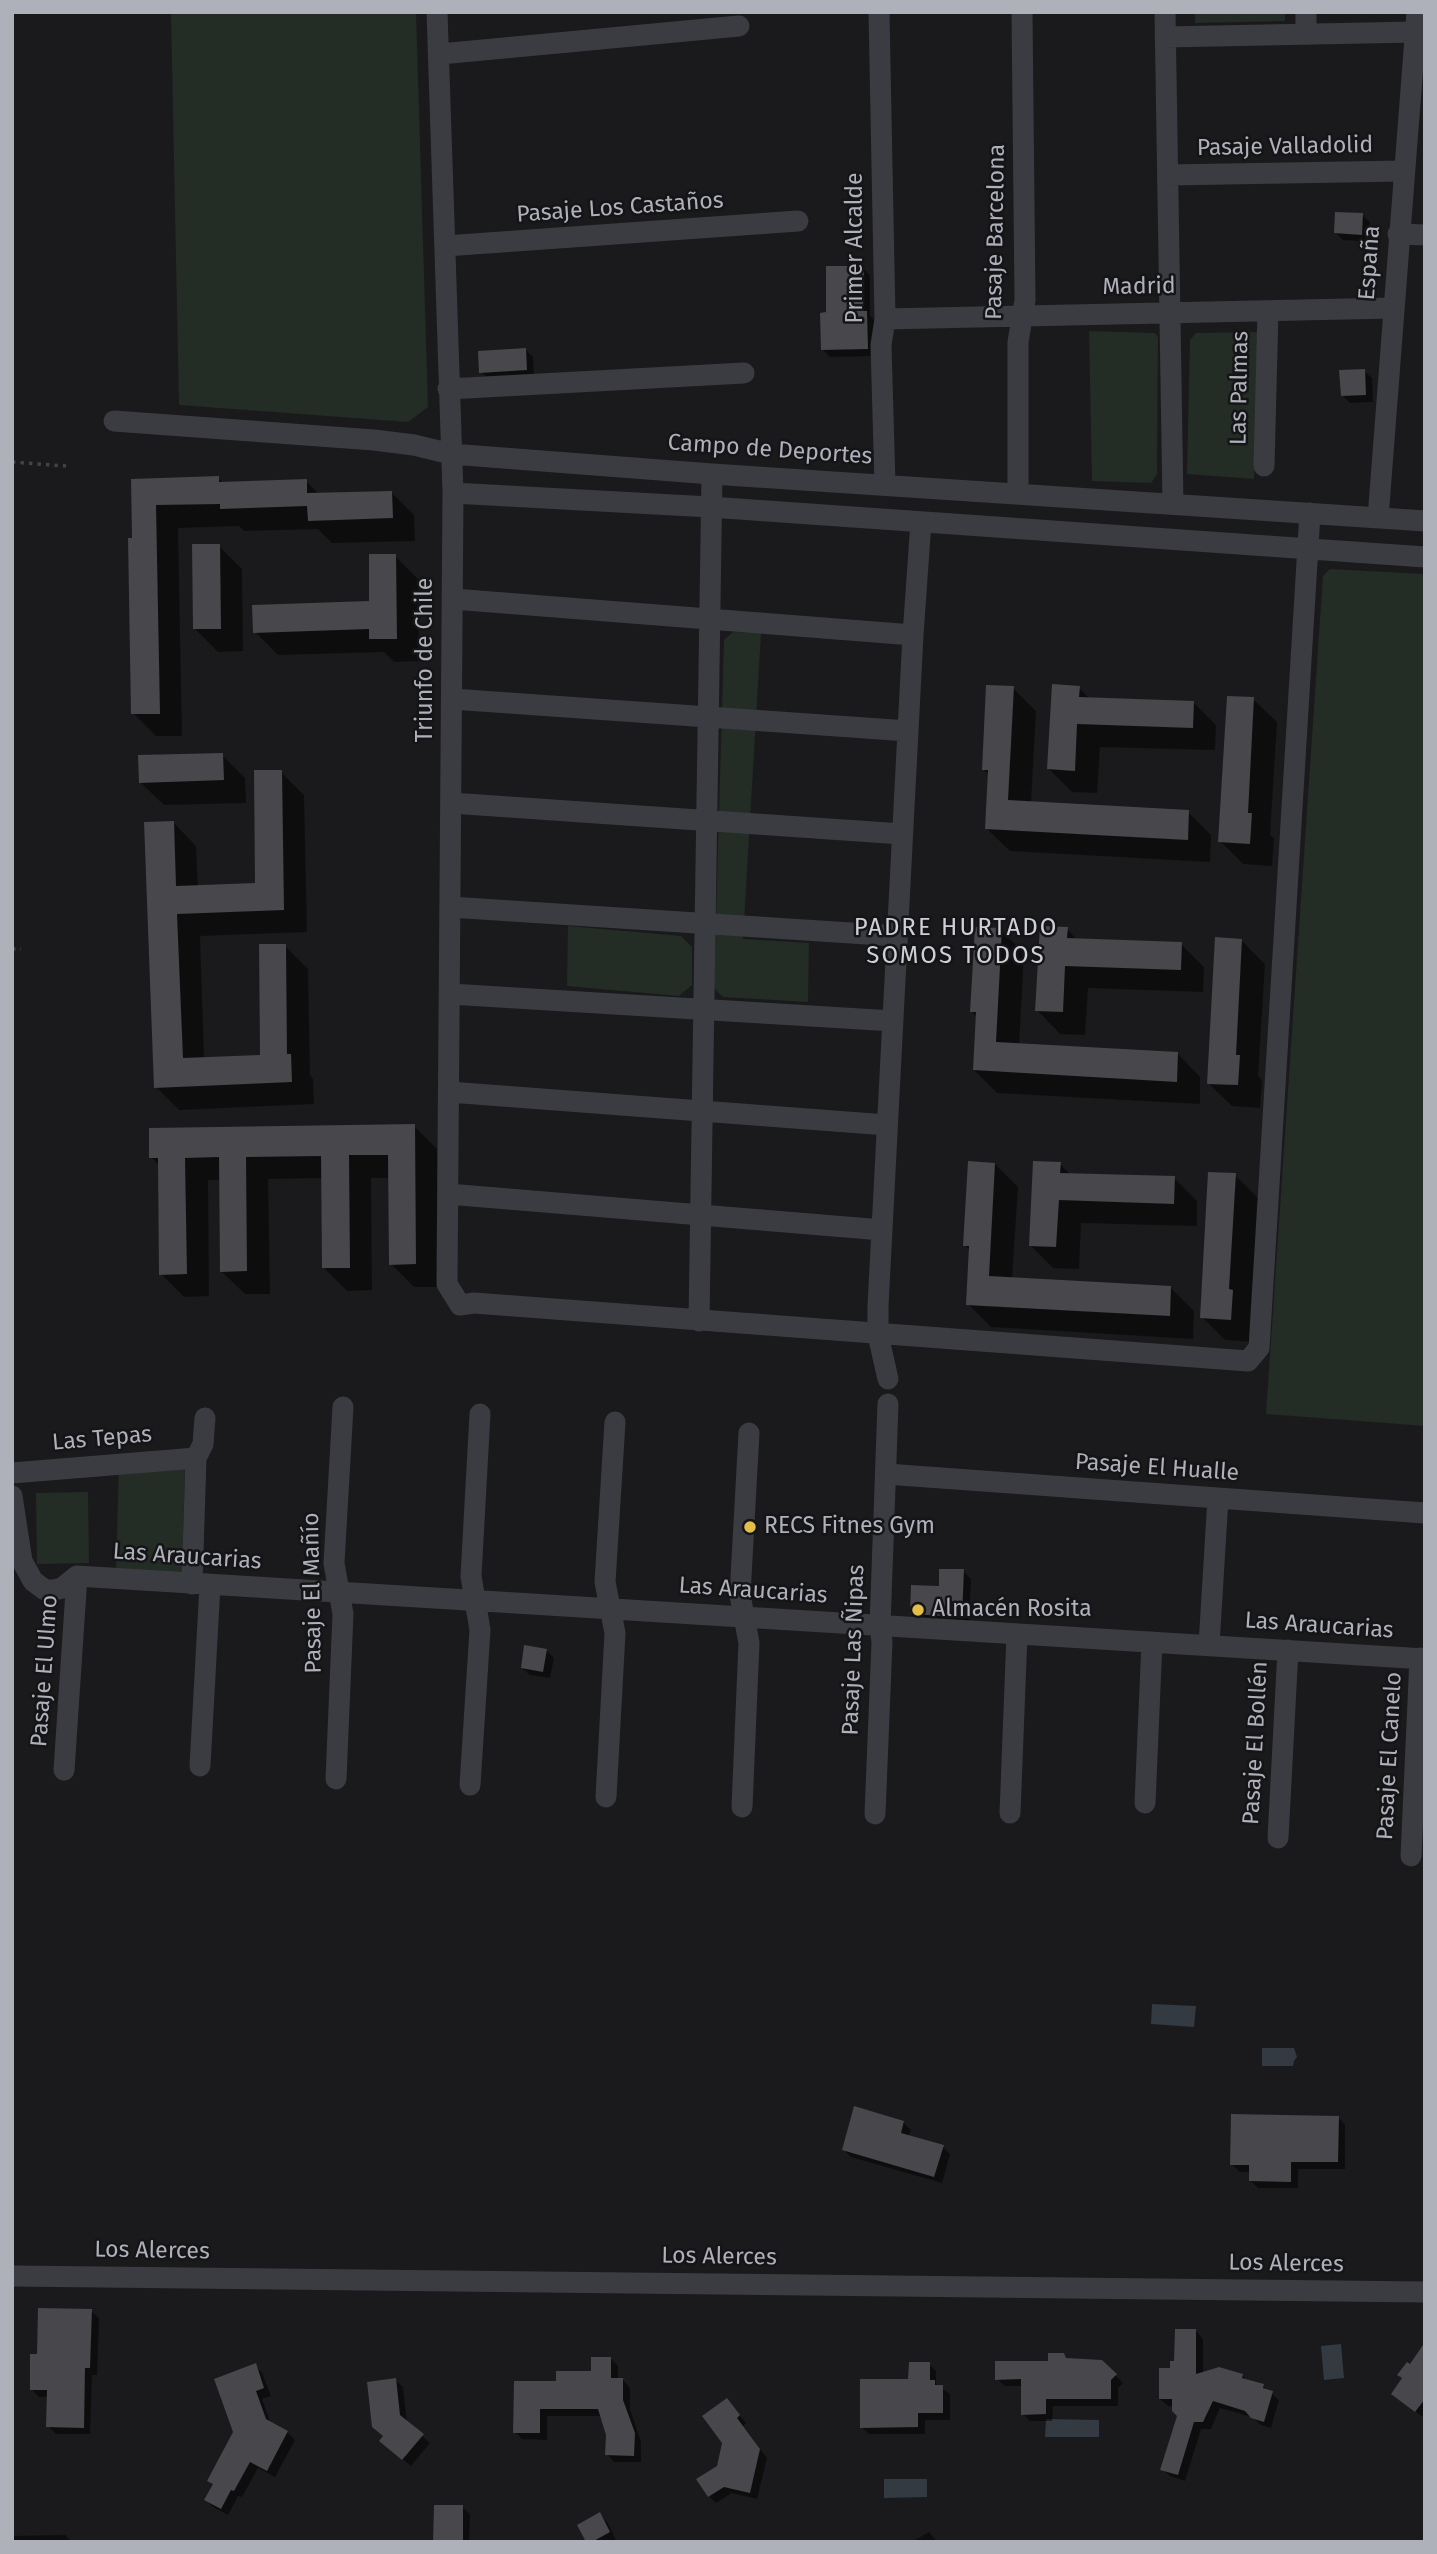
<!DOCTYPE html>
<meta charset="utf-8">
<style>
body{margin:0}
#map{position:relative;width:1437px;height:2554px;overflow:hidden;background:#1a1a1c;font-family:"Fira Sans",sans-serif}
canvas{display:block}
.frame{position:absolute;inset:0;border:14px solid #aeb0ba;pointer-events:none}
</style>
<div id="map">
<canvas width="1437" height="2554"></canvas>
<div class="frame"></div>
</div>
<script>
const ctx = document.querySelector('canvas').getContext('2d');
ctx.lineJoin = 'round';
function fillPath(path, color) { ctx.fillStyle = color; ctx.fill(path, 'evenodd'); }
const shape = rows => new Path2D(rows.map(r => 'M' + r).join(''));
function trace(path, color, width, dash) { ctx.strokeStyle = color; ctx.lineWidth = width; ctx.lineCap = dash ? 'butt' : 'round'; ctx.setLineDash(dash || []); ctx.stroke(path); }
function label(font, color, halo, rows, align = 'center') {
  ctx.font = font + ' "Fira Sans",sans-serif'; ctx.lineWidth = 5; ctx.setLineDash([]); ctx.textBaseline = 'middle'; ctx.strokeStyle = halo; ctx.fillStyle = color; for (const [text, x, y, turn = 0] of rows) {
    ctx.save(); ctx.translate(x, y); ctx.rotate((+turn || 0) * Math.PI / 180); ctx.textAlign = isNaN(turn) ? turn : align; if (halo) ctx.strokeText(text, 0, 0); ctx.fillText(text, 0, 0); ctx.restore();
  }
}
const green = shape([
 [171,12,416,12,428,407,408,422,179,405],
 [1195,12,1285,12,1285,21,1195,23],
 [1089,331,1155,333,1158,337,1157,474,1151,483,1092,481],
 [1260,332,1254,479,1187,474,1190,340,1196,333],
 [1330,569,1425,574,1425,1426,1266,1414,1323,576],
 [733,632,761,633,743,939,809,943,808,1002,723,997,714,988,724,640],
 [568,926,681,936,692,947,692,985,679,996,567,986],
 [119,1465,185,1467,182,1573,116,1572],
 [88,1492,89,1563,37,1564,36,1493]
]);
const water = shape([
 [1152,2004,1196,2006,1194,2027,1151,2024],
 [1262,2048,1294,2048,1297,2057,1294,2061,1293,2066,1262,2066],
 [1341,2344,1344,2378,1324,2380,1321,2346],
 [1046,2419,1099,2420,1099,2437,1045,2437],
 [884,2479,927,2479,927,2497,884,2498]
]);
const shadow = shape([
 [1362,215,1370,222,1369,242,1343,240,1336,233],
 [863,268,870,275,870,316,874,320,875,356,830,357,823,350,828,314],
 [526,350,533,357,534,377,489,379,481,372],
 [1364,371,1372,378,1373,402,1350,403,1343,396],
 [218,478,223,483,306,481,320,495,391,492,414,515,415,541,332,543,318,529,244,531,239,526,178,528,182,736,156,736,133,713,133,480],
 [219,546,242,569,243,651,218,652,195,629],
 [395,556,418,579,419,661,394,662,384,652,278,655,255,632,371,603],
 [1013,688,1036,711,1031,803,1188,812,1211,835,1210,862,1010,851,986,828,989,775,983,769],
 [1079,688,1090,699,1193,702,1216,725,1215,750,1100,747,1097,793,1072,792,1049,769],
 [1253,699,1277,722,1270,835,1274,838,1272,866,1243,864,1220,841],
 [222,755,245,778,246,803,164,805,140,782],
 [281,772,304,795,307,932,200,936,204,1059,262,1057,285,946,308,969,310,1075,313,1079,314,1104,179,1110,156,1087,173,822,196,846,198,887,257,885],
 [1067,929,1078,941,1181,944,1204,967,1203,992,1088,988,1085,1035,1060,1034,1037,1010],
 [1001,930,1024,953,1019,1045,1177,1053,1200,1077,1200,1104,997,1093,974,1070,977,1017,971,1011],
 [1242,941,1265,964,1258,1076,1262,1080,1260,1108,1232,1106,1208,1083],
 [414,1126,437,1149,439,1287,414,1287,391,1264,390,1178,371,1178,372,1290,347,1291,324,1268,323,1178,268,1179,270,1294,245,1294,221,1271,221,1180,208,1180,209,1296,184,1297,161,1274,160,1166,151,1157],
 [995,1164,1018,1187,1012,1279,1171,1288,1194,1311,1193,1339,991,1327,968,1304,970,1251,965,1245],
 [1060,1164,1071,1175,1174,1178,1197,1201,1197,1226,1081,1223,1079,1269,1053,1268,1030,1245],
 [1235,1175,1258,1198,1254,1342,1225,1340,1202,1317],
 [963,1571,971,1579,969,1624,919,1621,911,1613],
 [546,1650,554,1658,550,1678,530,1675,522,1668],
 [1338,2117,1345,2125,1345,2169,1298,2169,1298,2188,1258,2188,1251,2181,1251,2172,1240,2172,1232,2165],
 [903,2122,911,2130,908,2137,943,2147,950,2154,942,2183,851,2157,844,2150],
 [91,2311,99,2318,97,2375,92,2375,90,2434,56,2434,48,2426,49,2397,39,2397,31,2389,39,2356],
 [1196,2331,1203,2339,1203,2374,1242,2375,1248,2382,1263,2386,1279,2400,1271,2428,1261,2425,1252,2417,1220,2408,1211,2429,1201,2429,1185,2481,1170,2476,1162,2469,1179,2416,1174,2406,1168,2406,1160,2399,1171,2370],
 [1425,2351,1425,2417,1424,2418,1393,2394,1410,2366],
 [1063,2355,1069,2360,1102,2362,1123,2383,1118,2388,1118,2406,1053,2406,1052,2421,1030,2421,1023,2414,1023,2386,1005,2386,997,2379,1050,2363],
 [611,2359,618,2366,618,2380,623,2380,630,2388,630,2409,641,2442,641,2462,614,2462,607,2454,608,2435,602,2416,547,2416,547,2440,522,2439,515,2432,558,2383,593,2373],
 [929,2364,936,2371,936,2384,950,2394,950,2420,925,2420,925,2434,869,2434,861,2427],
 [255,2365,262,2373,271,2396,262,2399,271,2424,287,2432,295,2440,275,2477,258,2468,242,2497,238,2496,228,2515,213,2507,206,2500,214,2485,209,2481,235,2432],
 [395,2380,403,2387,407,2423,430,2443,411,2466,389,2448,383,2438],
 [727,2400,746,2423,743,2426,767,2458,757,2499,732,2493,716,2503,709,2496,724,2443],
 [462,2507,470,2514,469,2542,431,2542],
 [599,2514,607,2522,616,2540,612,2542,588,2542],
 [929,2532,937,2542,915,2542,915,2540],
 [65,2535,72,2542,12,2542,12,2536]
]);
const building = shape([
 [1335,212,1363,213,1362,235,1334,233],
 [826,266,864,266,863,311,867,311,868,349,821,350,820,313,826,312],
 [526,348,527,370,479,373,478,351],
 [1365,369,1366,395,1341,396,1339,370],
 [219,476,219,482,307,479,307,493,392,491,393,518,308,521,307,506,220,509,220,504,156,505,160,714,131,714,128,538,132,538,131,479],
 [192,544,220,544,221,629,193,629],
 [369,554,396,554,397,639,369,639,369,629,253,633,252,605,369,601],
 [1052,684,1080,686,1079,697,1194,701,1193,728,1077,724,1075,771,1047,769],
 [986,685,1014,686,1008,800,1189,810,1188,840,985,829,988,770,982,770],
 [1227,696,1254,697,1248,813,1252,813,1250,844,1218,842],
 [223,753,224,780,139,783,138,755],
 [254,770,282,770,284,910,177,914,183,1058,260,1055,259,944,286,944,287,1054,291,1054,292,1082,154,1088,144,822,174,821,176,886,255,883],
 [1040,926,1068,927,1067,938,1182,942,1181,970,1065,966,1063,1012,1035,1011],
 [975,927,1002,928,996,1042,1178,1052,1177,1082,973,1070,976,1012,970,1012],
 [1215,937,1242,939,1236,1055,1240,1055,1238,1085,1207,1084],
 [415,1124,416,1264,389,1265,388,1155,349,1155,350,1268,322,1268,321,1156,246,1157,247,1271,220,1272,219,1157,185,1158,187,1274,159,1275,158,1158,149,1158,149,1128],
 [968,1161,995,1163,989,1276,1171,1286,1170,1316,966,1305,969,1246,963,1246],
 [1033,1161,1061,1162,1060,1173,1175,1176,1174,1204,1059,1200,1056,1247,1029,1246],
 [1208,1172,1236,1173,1229,1289,1233,1290,1231,1320,1200,1318],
 [939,1569,964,1569,962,1617,910,1614,911,1585,939,1586],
 [524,1645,547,1649,543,1672,521,1668],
 [854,2106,904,2121,901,2133,944,2145,934,2177,842,2150],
 [1231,2114,1339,2116,1338,2162,1291,2162,1291,2182,1249,2181,1249,2165,1230,2165],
 [38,2308,92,2309,90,2368,85,2368,84,2428,46,2427,47,2390,30,2390,30,2354,37,2354],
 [1175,2329,1196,2329,1196,2374,1219,2367,1243,2374,1242,2378,1264,2384,1263,2388,1273,2391,1264,2422,1251,2418,1245,2411,1213,2401,1203,2422,1194,2422,1178,2475,1160,2470,1177,2416,1172,2411,1172,2399,1159,2399,1159,2368,1170,2368,1170,2361,1174,2361],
 [1425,2342,1425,2399,1415,2412,1391,2394,1402,2378,1397,2375,1407,2362,1410,2364],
 [1048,2353,1064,2353,1066,2358,1102,2360,1117,2374,1111,2380,1111,2399,1046,2399,1046,2414,1021,2415,1021,2379,995,2380,995,2361,1048,2361],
 [591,2357,611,2357,611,2378,623,2378,623,2400,635,2433,634,2456,605,2455,606,2435,598,2409,540,2409,540,2433,513,2433,514,2381,556,2381,556,2371,591,2371],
 [909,2362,930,2362,930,2380,935,2380,935,2385,943,2385,943,2413,918,2413,918,2427,860,2428,860,2379,908,2379],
 [256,2363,264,2388,256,2391,266,2419,288,2431,267,2471,250,2462,234,2491,231,2490,221,2509,204,2500,213,2484,207,2481,233,2432,214,2379],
 [396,2378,400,2415,424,2434,402,2460,379,2441,383,2436,372,2427,367,2382],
 [727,2398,740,2415,737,2418,760,2449,750,2493,724,2487,708,2497,696,2479,717,2466,722,2443,702,2416],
 [434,2505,463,2505,463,2542,433,2542],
 [600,2512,610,2532,592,2542,586,2542,577,2525]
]);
const path = shape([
 [12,462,66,466],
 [12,949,21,949]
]);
const street = shape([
 [437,12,453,493,447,1284,460,1305,474,1303,1248,1361,1259,1348,1310,513],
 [879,12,885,319,881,345,885,484],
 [1165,12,1173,504],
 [1306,12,1306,34],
 [1165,37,1415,32],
 [440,54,739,26],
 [1168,175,1403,171],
 [1398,234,1425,235],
 [445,246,798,221],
 [885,319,1393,308],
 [448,389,744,373],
 [114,421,374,440,414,445,451,454,712,474,1425,521],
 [1264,466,1268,311],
 [453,493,710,507,1425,557],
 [1018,493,1018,342,1025,300,1022,12],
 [1378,518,1417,12],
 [453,599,913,635],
 [452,699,908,731],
 [451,803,902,834],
 [450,907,897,936],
 [450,994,893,1021],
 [449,1092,887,1125],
 [448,1194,882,1230],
 [699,1321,712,474],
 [888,1379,878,1335,878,1306,913,635,921,522],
 [12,1473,196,1458],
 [886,1474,1425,1513],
 [12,1496,22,1561,33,1581,45,1590,54,1590,62,1588,77,1576],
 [77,1576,1425,1659],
 [192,1584,196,1458,203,1444,205,1418],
 [1209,1645,1218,1498],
 [200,1766,210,1585],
 [64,1770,77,1576],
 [336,1779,343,1614,334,1563,343,1407],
 [470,1785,480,1630,471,1576,480,1414],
 [606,1797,615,1633,605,1582,615,1422],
 [1145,1803,1152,1642],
 [742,1807,749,1643,740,1595,749,1433],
 [1010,1813,1017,1634],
 [875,1814,882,1642,880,1626,888,1404],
 [1278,1838,1288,1650],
 [1411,1856,1420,1658],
 [12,2276,1425,2292]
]);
const markers = [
 [750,1527,7,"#e4be4a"],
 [918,1610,7,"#e4be4a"]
];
const streetNames = [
 ["Pasaje Valladolid",1285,147,-1],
 ["Pasaje Los Castaños",620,208,-4],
 ["Pasaje Barcelona",996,232,-89],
 ["Primer Alcalde",856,248,-90],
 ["España",1370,263,-86],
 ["Madrid",1139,287,-1],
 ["Las Palmas",1240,388,-89],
 ["Campo de Deportes",770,450,4],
 ["Triunfo de Chile",426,660,-90],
 ["Las Tepas",102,1439,-5],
 ["Pasaje El Hualle",1157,1468,4],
 ["Las Araucarias",187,1557,4],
 ["Las Araucarias",753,1591,4],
 ["Pasaje El Mañío",313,1593,-91],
 ["Las Araucarias",1319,1626,4],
 ["Pasaje Las Ñipas",854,1650,-88],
 ["Pasaje El Ulmo",45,1671,-86],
 ["Pasaje El Bollén",1256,1743,-87],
 ["Pasaje El Canelo",1390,1756,-87],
 ["Los Alerces",152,2251,1],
 ["Los Alerces",719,2257,1],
 ["Los Alerces",1286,2264,1]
];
const poiNames = [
 ["RECS Fitnes Gym",764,1527],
 ["Almacén Rosita",932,1610]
];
const neighbourhoodNames = [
 ["PADRE HURTADO",956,928],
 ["SOMOS TODOS",956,956]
];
fillPath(green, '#242c26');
fillPath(water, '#333a41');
fillPath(shadow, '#0007');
fillPath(building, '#47474c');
trace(path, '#414348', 3.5, [3.5, 5]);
trace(street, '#3b3c41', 21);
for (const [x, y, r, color] of markers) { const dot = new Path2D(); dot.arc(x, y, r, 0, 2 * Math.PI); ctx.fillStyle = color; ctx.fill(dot); trace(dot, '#151517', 2.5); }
label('23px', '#aeb0ba', '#151517', streetNames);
label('23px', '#aeb0ba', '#151517', poiNames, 'left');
ctx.letterSpacing = '2px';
label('24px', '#ced0d7', '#151517', neighbourhoodNames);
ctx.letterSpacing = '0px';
</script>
